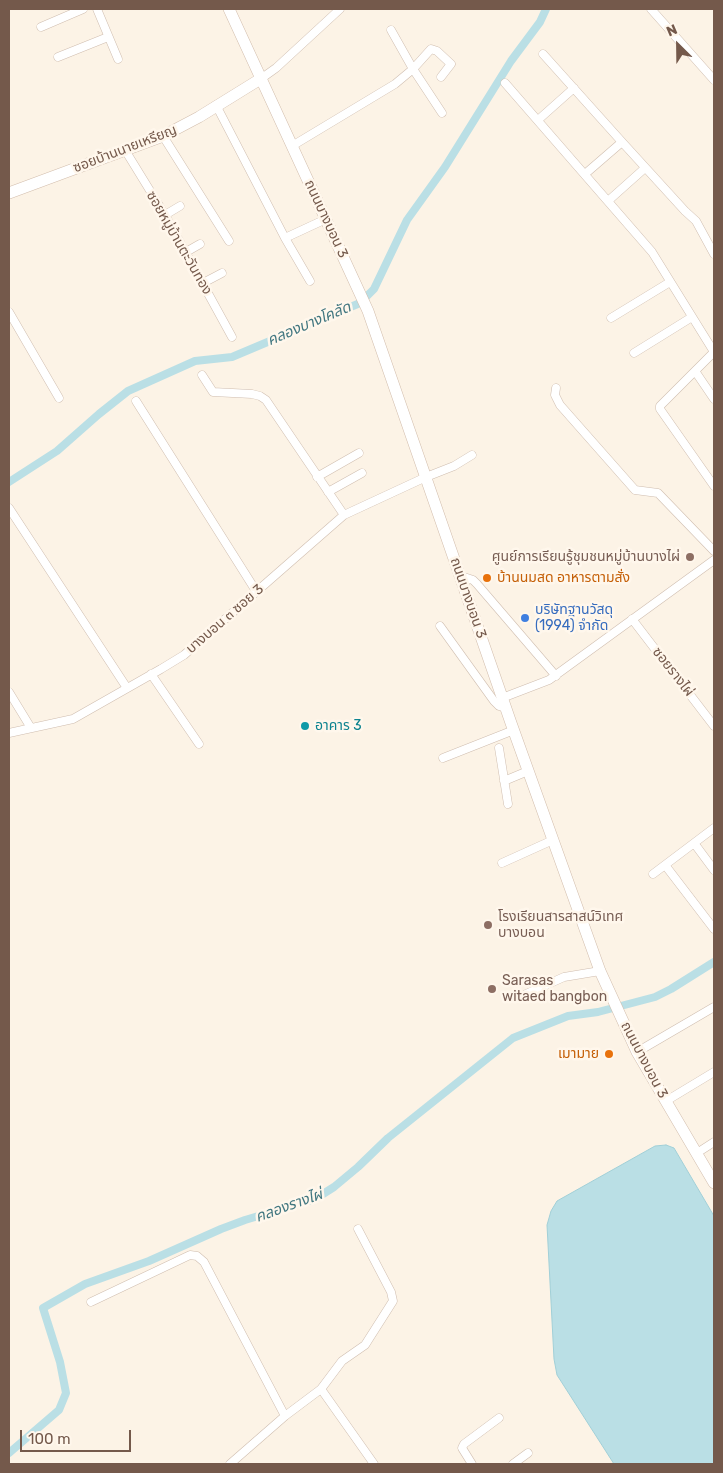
<!DOCTYPE html>
<meta charset="utf-8">
<style>
body{margin:0}
#map{position:relative;width:723px;height:1473px;overflow:hidden;background:#fcf3e6;font-family:Rubik,sans-serif}
canvas{display:block}
.frame{position:absolute;inset:0;border:10px solid #74594b;pointer-events:none}
.north{position:absolute;left:653px;top:20px;width:50px;height:50px;-webkit-text-stroke:4px #fff7ec;paint-order:stroke;rotate:337deg;font-size:14px;font-weight:700;line-height:20px;text-align:center;color:#74594b}
.north::after{content:'';display:block;margin:auto;width:18px;height:22px;background:#74594b;clip-path:polygon(50% 0,100% 100%,50% 72%,0 100%)}
.scale{position:absolute;left:20px;top:1430px;width:111px;height:22px;box-sizing:border-box;border:2px solid #74594b;border-top:0;padding-left:6px;font-size:15px;line-height:18px;white-space:nowrap;color:#74594b;-webkit-text-stroke:4px #fff7ec;paint-order:stroke}
</style>
<div id="map">
<canvas width="723" height="1473"></canvas>
<div class="frame"></div>
<div class="north">N</div>
<div class="scale">100 m</div>
</div>
<script>
const ctx = document.querySelector('canvas').getContext('2d');
ctx.lineJoin = 'round';
function fillPath(path, color) { ctx.fillStyle = color; ctx.fill(path, 'evenodd'); }
const shape = rows => new Path2D(rows.map(r => 'M' + r).join(''));
function trace(path, color, width, dash) { ctx.strokeStyle = color; ctx.lineWidth = width; ctx.lineCap = dash ? 'butt' : 'round'; ctx.setLineDash(dash || []); ctx.stroke(path); }
function label(font, color, halo, rows, align = 'center') {
  ctx.font = font + ' Rubik,"Noto Sans Thai",sans-serif'; ctx.lineWidth = 5; ctx.setLineDash([]); ctx.textBaseline = 'middle'; ctx.strokeStyle = halo; ctx.fillStyle = color; for (const [text, x, y, turn = 0] of rows) {
    ctx.save(); ctx.translate(x, y); ctx.rotate((+turn || 0) * Math.PI / 180); ctx.textAlign = isNaN(turn) ? turn : align; if (halo) ctx.strokeText(text, 0, 0); ctx.fillText(text, 0, 0); ctx.restore();
  }
}
const water = shape([
 [666,1145,674,1148,714,1216,714,1464,614,1464,557,1375,554,1359,547,1225,551,1211,557,1201,655,1146,666,1145]
]);
const canal = shape([
 [9,482,57,451,99,414,128,391,195,361,232,357,360,303,374,289,407,220,445,167,511,61,540,22,546,9],
 [9,1453,59,1410,66,1393,60,1362,43,1308,85,1284,149,1261,221,1229,245,1220,315,1199,334,1187,358,1167,388,1138,513,1038,568,1016,598,1012,655,997,671,989,714,962]
]);
const street = shape([
 [97,9,118,59],
 [651,9,714,80],
 [41,27,83,9],
 [391,30,413,69,442,113],
 [543,54,622,142,685,211,696,221,714,254],
 [58,57,108,37],
 [262,78,276,68,340,9],
 [505,83,652,252,714,352],
 [216,105,285,238,310,281],
 [538,120,574,88],
 [163,136,229,241],
 [292,146,395,84,413,69,431,49,437,51,451,64,441,77],
 [125,150,165,215,232,337],
 [585,174,622,142],
 [608,201,645,168],
 [165,215,180,206],
 [285,238,326,219],
 [186,252,200,244],
 [203,283,222,273],
 [9,312,59,398],
 [611,318,670,282],
 [714,352,660,406,660,409,714,486],
 [634,353,692,317],
 [695,371,714,399],
 [202,375,213,392,252,394,260,396,266,400,344,515],
 [556,388,555,395,560,405,635,490,658,493,714,551],
 [136,401,256,591],
 [317,477,359,453],
 [328,492,362,473],
 [9,508,127,688],
 [461,576,473,580,477,584,556,676],
 [632,619,714,726],
 [440,626,494,701,499,706,506,708],
 [151,674,199,744],
 [9,692,31,728],
 [502,698,549,680,714,560],
 [9,733,73,719,161,669,184,655,344,515,426,477,454,466,472,455],
 [499,748,508,804],
 [443,758,514,730],
 [504,781,528,771],
 [694,843,714,870],
 [502,863,553,840],
 [665,865,714,929],
 [653,874,714,828],
 [526,994,564,977,600,971],
 [637,1052,714,1007],
 [666,1101,714,1072],
 [697,1153,714,1142],
 [91,1302,190,1255,197,1256,204,1262,285,1416],
 [321,1389,342,1361,365,1345,393,1301,391,1292,358,1229],
 [230,1464,285,1416,321,1389,374,1464],
 [472,1464,462,1448,464,1444,499,1418],
 [513,1464,528,1453]
]);
const secondary = shape([
 [229,9,368,311,511,723,600,971,637,1052,714,1183],
 [9,193,163,136,199,117,262,78]
]);
const markers = [
 [690,557,5,"#8d6e63"],
 [487,578,5,"#e8710a"],
 [525,618,5,"#3f7fe0"],
 [305,726,5,"#0f9aa8"],
 [488,925,5,"#8d6e63"],
 [492,989,5,"#8d6e63"],
 [609,1054,5,"#e8710a"]
];
const streetNames = [
 ["ซอยบ้านนายเหรียญ",125,149,-21],
 ["ถนนบางบอน 3",326,219,65],
 ["ซอยหมู่บ้านตะวันทอง",179,243,60],
 ["ถนนบางบอน 3",468,598,71],
 ["บางบอน ๓ ซอย 3",225,619,-41],
 ["ซอยรางไผ่",673,672,52],
 ["ถนนบางบอน 3",644,1060,62]
];
const educationNames = [
 ["ศูนย์การเรียนรู้ชุมชนหมู่บ้านบางไผ่",680,557,"right"],
 ["โรงเรียนสารสาสน์วิเทศ",498,917],
 ["บางบอน",498,933],
 ["Sarasas",502,981],
 ["witaed bangbon",502,997]
];
const foodNames = [
 ["บ้านนมสด อาหารตามสั่ง",497,578],
 ["เมามาย",599,1054,"right"]
];
const shopNames = [
 ["บริษัทฐานวัสดุ",535,610],
 ["(1994) จำกัด",535,626]
];
const cultureNames = [
 ["อาคาร 3",315,726]
];
const waterNames = [
 ["คลองบางโคลัด",309,324,-23],
 ["คลองรางไผ่",289,1206,-20]
];
fillPath(water, '#badfe5');
trace(water, '#a1cfd7', 1);
trace(canal, '#badfe5', 8);
trace(street, '#cfbdaf', 9);
trace(secondary, '#d2bdac', 12);
trace(street, '#fff', 8);
trace(secondary, '#fff', 11);
for (const [x, y, r, color] of markers) { const dot = new Path2D(); dot.arc(x, y, r, 0, 2 * Math.PI); ctx.fillStyle = color; ctx.fill(dot); trace(dot, '#fff7ec', 2); }
label('14px', '#74594b', '#fff7ec', streetNames);
label('14px', '#785e54', '#fff7ec', educationNames, 'left');
label('14px', '#c56008', '#fff7ec', foodNames, 'left');
label('14px', '#366cbe', '#fff7ec', shopNames, 'left');
label('14px', '#0d838f', '#fff7ec', cultureNames, 'left');
label('italic 15px', '#427780', '#fff7ec', waterNames);
</script>
